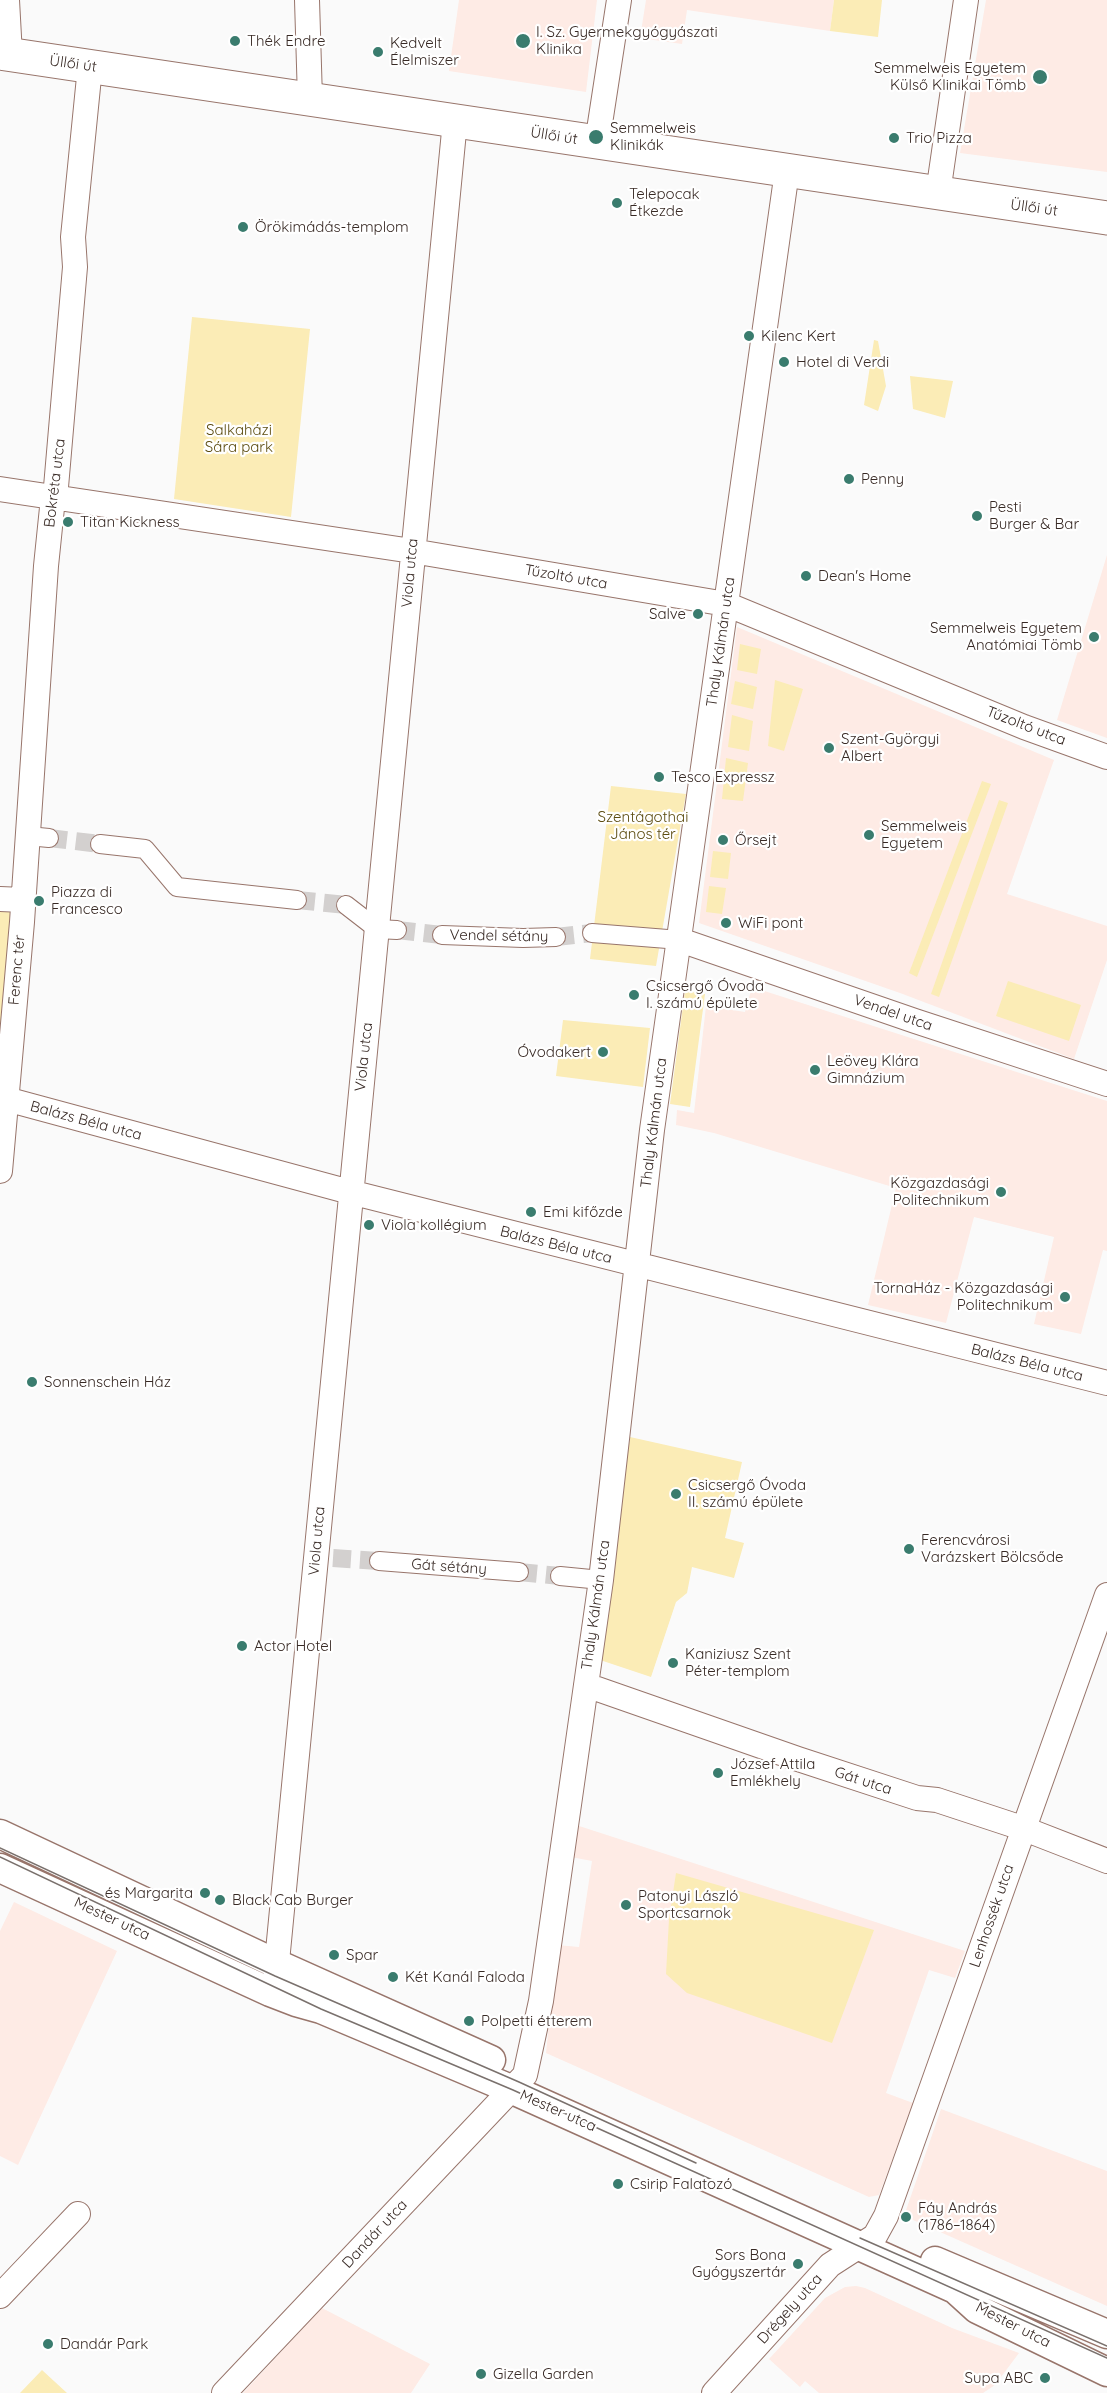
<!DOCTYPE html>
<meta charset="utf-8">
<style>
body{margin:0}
canvas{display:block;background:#fafafa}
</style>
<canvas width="1107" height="2393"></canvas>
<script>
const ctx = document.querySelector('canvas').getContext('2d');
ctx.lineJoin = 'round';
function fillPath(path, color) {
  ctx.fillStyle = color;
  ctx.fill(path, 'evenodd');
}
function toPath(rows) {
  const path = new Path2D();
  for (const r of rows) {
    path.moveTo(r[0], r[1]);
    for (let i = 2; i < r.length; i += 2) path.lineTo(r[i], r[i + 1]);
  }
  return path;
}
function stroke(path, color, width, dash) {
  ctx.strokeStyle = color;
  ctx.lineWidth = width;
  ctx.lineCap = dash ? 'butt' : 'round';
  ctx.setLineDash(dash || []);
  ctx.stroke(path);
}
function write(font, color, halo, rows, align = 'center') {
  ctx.font = font + ' Quicksand,sans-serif';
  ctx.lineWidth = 4.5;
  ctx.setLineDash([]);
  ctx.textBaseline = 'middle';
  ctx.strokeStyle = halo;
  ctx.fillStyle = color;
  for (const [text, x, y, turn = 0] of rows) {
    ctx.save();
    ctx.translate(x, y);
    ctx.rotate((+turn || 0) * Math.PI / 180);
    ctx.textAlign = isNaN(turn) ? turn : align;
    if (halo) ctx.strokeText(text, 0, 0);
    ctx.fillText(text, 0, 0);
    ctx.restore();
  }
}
fillPath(toPath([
 [459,0,597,0,586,92,449,71],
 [646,0,834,0,830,31,687,10,682,44,640,38],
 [986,0,1107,0,1107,172,960,153],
 [1107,555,1107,738,1057,720],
 [737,627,1054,760,1007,894,1107,926,1107,960,1074,1059,900,993,699,923],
 [752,987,1107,1101,1107,1251,1103,1250,1081,1334,1034,1324,1054,1237,974,1217,946,1323,868,1305,896,1188,714,1133,676,1125,677,1110,694,1113,706,1006,745,1012],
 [576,1825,965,1951,955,1978,929,1970,886,2093,913,2103,879,2195,869,2197,546,2053,557,1945,579,1947,592,1861,571,1857],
 [14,1902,117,1951,18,2165,0,2156,0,1931],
 [941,2109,1107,2171,1107,2306,904,2216],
 [856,2286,865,2288,952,2328,1019,2353,995,2385,983,2393,819,2393,805,2381,800,2387,769,2359,825,2298,845,2287],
 [322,2308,430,2364,411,2393,243,2393]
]), '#feebe5');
fillPath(toPath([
 [834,0,882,0,878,37,830,31],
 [192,317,310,329,291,517,174,499],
 [874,340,878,341,886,386,878,411,864,405],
 [910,376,953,381,945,418,913,409],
 [740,644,761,649,757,674,737,670],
 [775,680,803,689,784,751,768,746],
 [735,681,757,687,753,709,731,704],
 [732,715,753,721,749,751,728,747],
 [726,758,748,763,743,801,722,799],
 [982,781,991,784,917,977,909,973],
 [611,786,686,794,656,966,590,959],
 [999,800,1008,803,939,997,931,994],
 [713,851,731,853,728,879,710,877],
 [709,886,726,888,722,914,706,912],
 [0,899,23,900,0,1171],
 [1008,981,1081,1005,1069,1041,996,1016],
 [685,991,705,994,690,1107,670,1104],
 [563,1020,650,1028,643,1087,556,1076],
 [630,1437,742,1462,725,1538,744,1543,734,1578,692,1567,687,1593,676,1602,651,1677,600,1660],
 [676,1873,874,1930,832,2043,687,1993,666,1974,669,1919],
 [42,2370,67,2393,20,2393]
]), '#fbecb6');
stroke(toPath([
 [49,838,100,844],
 [297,900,346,905],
 [397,930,442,935],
 [556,937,592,933],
 [333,1558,379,1561],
 [519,1572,560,1576]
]), '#d3d0cf', 18, [18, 9]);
const pedestrian = toPath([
 [28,836,49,838],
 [100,844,145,849,177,887,297,900],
 [346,905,377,929,397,930],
 [592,933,680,940],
 [442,935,523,938,556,937],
 [379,1561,519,1572],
 [560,1576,601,1580]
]);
const minor = toPath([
 [7,0,10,55],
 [307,0,310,99],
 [597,143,619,0],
 [938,193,966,0],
 [0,489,412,551,726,604,1024,727,1107,757],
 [0,899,23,900],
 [680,940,915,1021,1107,1084],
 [6,1099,350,1192,1107,1383],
 [0,1171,22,922,46,566,53,498,56,487,75,267,73,237,90,67],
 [586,1685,798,1759,917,1798,937,1800,1022,1828,1107,1861],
 [275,1982,455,121],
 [0,2296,78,2214],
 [224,2393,525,2075,541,2001,601,1580,652,1130,787,171],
 [714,2393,830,2265,875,2236,886,2216,1107,1595]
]);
const tertiary = toPath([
 [0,1834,277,1964,491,2060],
 [0,1868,270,1992,296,2002,321,2009,513,2090,955,2289,977,2309,1107,2372],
 [935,2261,1107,2334]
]);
const secondary = toPath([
 [0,53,1107,218]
]);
stroke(pedestrian, '#98756b', 20);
stroke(minor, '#98756b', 26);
stroke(tertiary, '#98756b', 31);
stroke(secondary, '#98756b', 35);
stroke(pedestrian, '#fff', 18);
stroke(minor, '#fff', 24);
stroke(tertiary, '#fff', 28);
stroke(secondary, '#fff', 33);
stroke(toPath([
 [0,1848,275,1976,519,2082,696,2163],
 [0,1857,321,2009,513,2090,1107,2358],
 [860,2238,1107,2346]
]), '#7a716d', 1.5);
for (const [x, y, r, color] of [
 [235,41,6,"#3a7c6e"],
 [523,41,8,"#3a7c6e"],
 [378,52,6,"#3a7c6e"],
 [1040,77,8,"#3a7c6e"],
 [596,137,8,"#3a7c6e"],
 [894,138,6,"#3a7c6e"],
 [617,203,6,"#3a7c6e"],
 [243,227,6,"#3a7c6e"],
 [749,336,6,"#3a7c6e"],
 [784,362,6,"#3a7c6e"],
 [849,479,6,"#3a7c6e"],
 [977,516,6,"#3a7c6e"],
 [68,522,6,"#3a7c6e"],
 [806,576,6,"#3a7c6e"],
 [698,614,6,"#3a7c6e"],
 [1094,637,6,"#3a7c6e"],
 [829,748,6,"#3a7c6e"],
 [659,777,6,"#3a7c6e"],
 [869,835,6,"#3a7c6e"],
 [723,840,6,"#3a7c6e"],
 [39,901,6,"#3a7c6e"],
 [726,923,6,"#3a7c6e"],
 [634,995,6,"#3a7c6e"],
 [603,1052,6,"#3a7c6e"],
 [815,1070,6,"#3a7c6e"],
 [1001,1192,6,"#3a7c6e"],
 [531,1212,6,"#3a7c6e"],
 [369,1225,6,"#3a7c6e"],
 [1065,1297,6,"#3a7c6e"],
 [32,1382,6,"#3a7c6e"],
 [676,1494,6,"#3a7c6e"],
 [909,1549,6,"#3a7c6e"],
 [242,1646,6,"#3a7c6e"],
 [673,1663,6,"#3a7c6e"],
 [718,1773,6,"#3a7c6e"],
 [205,1893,6,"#3a7c6e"],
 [220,1900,6,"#3a7c6e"],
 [626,1905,6,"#3a7c6e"],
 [334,1955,6,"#3a7c6e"],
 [393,1977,6,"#3a7c6e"],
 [469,2021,6,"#3a7c6e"],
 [618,2184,6,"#3a7c6e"],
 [906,2217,6,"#3a7c6e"],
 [798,2264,6,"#3a7c6e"],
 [48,2344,6,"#3a7c6e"],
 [481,2374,6,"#3a7c6e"],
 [1045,2378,6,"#3a7c6e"]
]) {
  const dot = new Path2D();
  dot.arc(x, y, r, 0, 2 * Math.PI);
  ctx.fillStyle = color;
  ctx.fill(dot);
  stroke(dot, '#fff', 2);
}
write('15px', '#382a25', '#fff', [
 ["I. Sz. Gyermekgyógyászati",536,32],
 ["Klinika",536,49],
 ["Thék Endre",247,41],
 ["Kedvelt",390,43],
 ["Élelmiszer",390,60],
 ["Semmelweis Egyetem",1026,68,"right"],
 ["Külső Klinikai Tömb",1026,85,"right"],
 ["Semmelweis",610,128],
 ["Klinikák",610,145],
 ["Trio Pizza",906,138],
 ["Telepocak",629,194],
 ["Étkezde",629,211],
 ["Örökimádás-templom",255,227],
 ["Kilenc Kert",761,336],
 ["Hotel di Verdi",796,362],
 ["Penny",861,479],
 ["Pesti",989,507],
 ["Burger & Bar",989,524],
 ["Titan Kickness",80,522],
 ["Dean's Home",818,576],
 ["Salve",686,614,"right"],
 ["Semmelweis Egyetem",1082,628,"right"],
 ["Anatómiai Tömb",1082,645,"right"],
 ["Szent-Györgyi",841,739],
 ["Albert",841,756],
 ["Tesco Expressz",671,777],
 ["Semmelweis",881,826],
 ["Egyetem",881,843],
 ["Őrsejt",735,840],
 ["Piazza di",51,892],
 ["Francesco",51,909],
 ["WiFi pont",738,923],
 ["Csicsergő Óvoda",646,986],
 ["I. számú épülete",646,1003],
 ["Óvodakert",591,1052,"right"],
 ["Leövey Klára",827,1061],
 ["Gimnázium",827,1078],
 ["Közgazdasági",989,1183,"right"],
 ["Politechnikum",989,1200,"right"],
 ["Emi kifőzde",543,1212],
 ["Viola kollégium",381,1225],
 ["TornaHáz - Közgazdasági",1053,1288,"right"],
 ["Politechnikum",1053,1305,"right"],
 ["Sonnenschein Ház",44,1382],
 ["Csicsergő Óvoda",688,1485],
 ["II. számú épülete",688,1502],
 ["Ferencvárosi",921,1540],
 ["Varázskert Bölcsőde",921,1557],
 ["Actor Hotel",254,1646],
 ["Kaniziusz Szent",685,1654],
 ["Péter-templom",685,1671],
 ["József Attila",730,1764],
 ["Emlékhely",730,1781],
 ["és Margarita",193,1893,"right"],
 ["Patonyi László",638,1896],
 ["Sportcsarnok",638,1913],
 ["Black Cab Burger",232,1900],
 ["Spar",346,1955],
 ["Két Kanál Faloda",405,1977],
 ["Polpetti étterem",481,2021],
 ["Csirip Falatozó",630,2184],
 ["Fáy András",918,2208],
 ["(1786–1864)",918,2225],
 ["Sors Bona",786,2255,"right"],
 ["Gyógyszertár",786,2272,"right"],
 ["Dandár Park",60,2344],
 ["Gizella Garden",493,2374],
 ["Supa ABC",1033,2378,"right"]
], 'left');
write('15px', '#382a25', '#fff', [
 ["Üllői út",73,64,8],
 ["Üllői út",554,136,9],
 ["Üllői út",1034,208,8],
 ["Bokréta utca",55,483,-83],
 ["Viola utca",410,573,-85],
 ["Tűzoltó utca",566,577,10],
 ["Thaly Kálmán utca",721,642,-82],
 ["Tűzoltó utca",1026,726,21],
 ["Vendel sétány",499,936,1],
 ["Ferenc tér",17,970,-85],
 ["Vendel utca",893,1013,19],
 ["Viola utca",364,1057,-84],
 ["Balázs Béla utca",86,1121,15],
 ["Thaly Kálmán utca",654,1123,-83],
 ["Balázs Béla utca",556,1245,14],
 ["Balázs Béla utca",1027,1363,14],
 ["Viola utca",317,1541,-85],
 ["Gát sétány",449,1567,4],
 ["Thaly Kálmán utca",596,1605,-82],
 ["Gát utca",863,1781,18],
 ["Lenhossék utca",992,1916,-71],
 ["Mester utca",112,1919,25],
 ["Mester utca",558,2111,24],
 ["Dandár utca",375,2234,-47],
 ["Drégely utca",790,2309,-48],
 ["Mester utca",1013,2325,27]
]);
write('15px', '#5c4c10', '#fff', [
 ["Salkaházi",239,430],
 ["Sára park",239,447],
 ["Szentágothai",643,817],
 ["János tér",643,834]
]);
</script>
